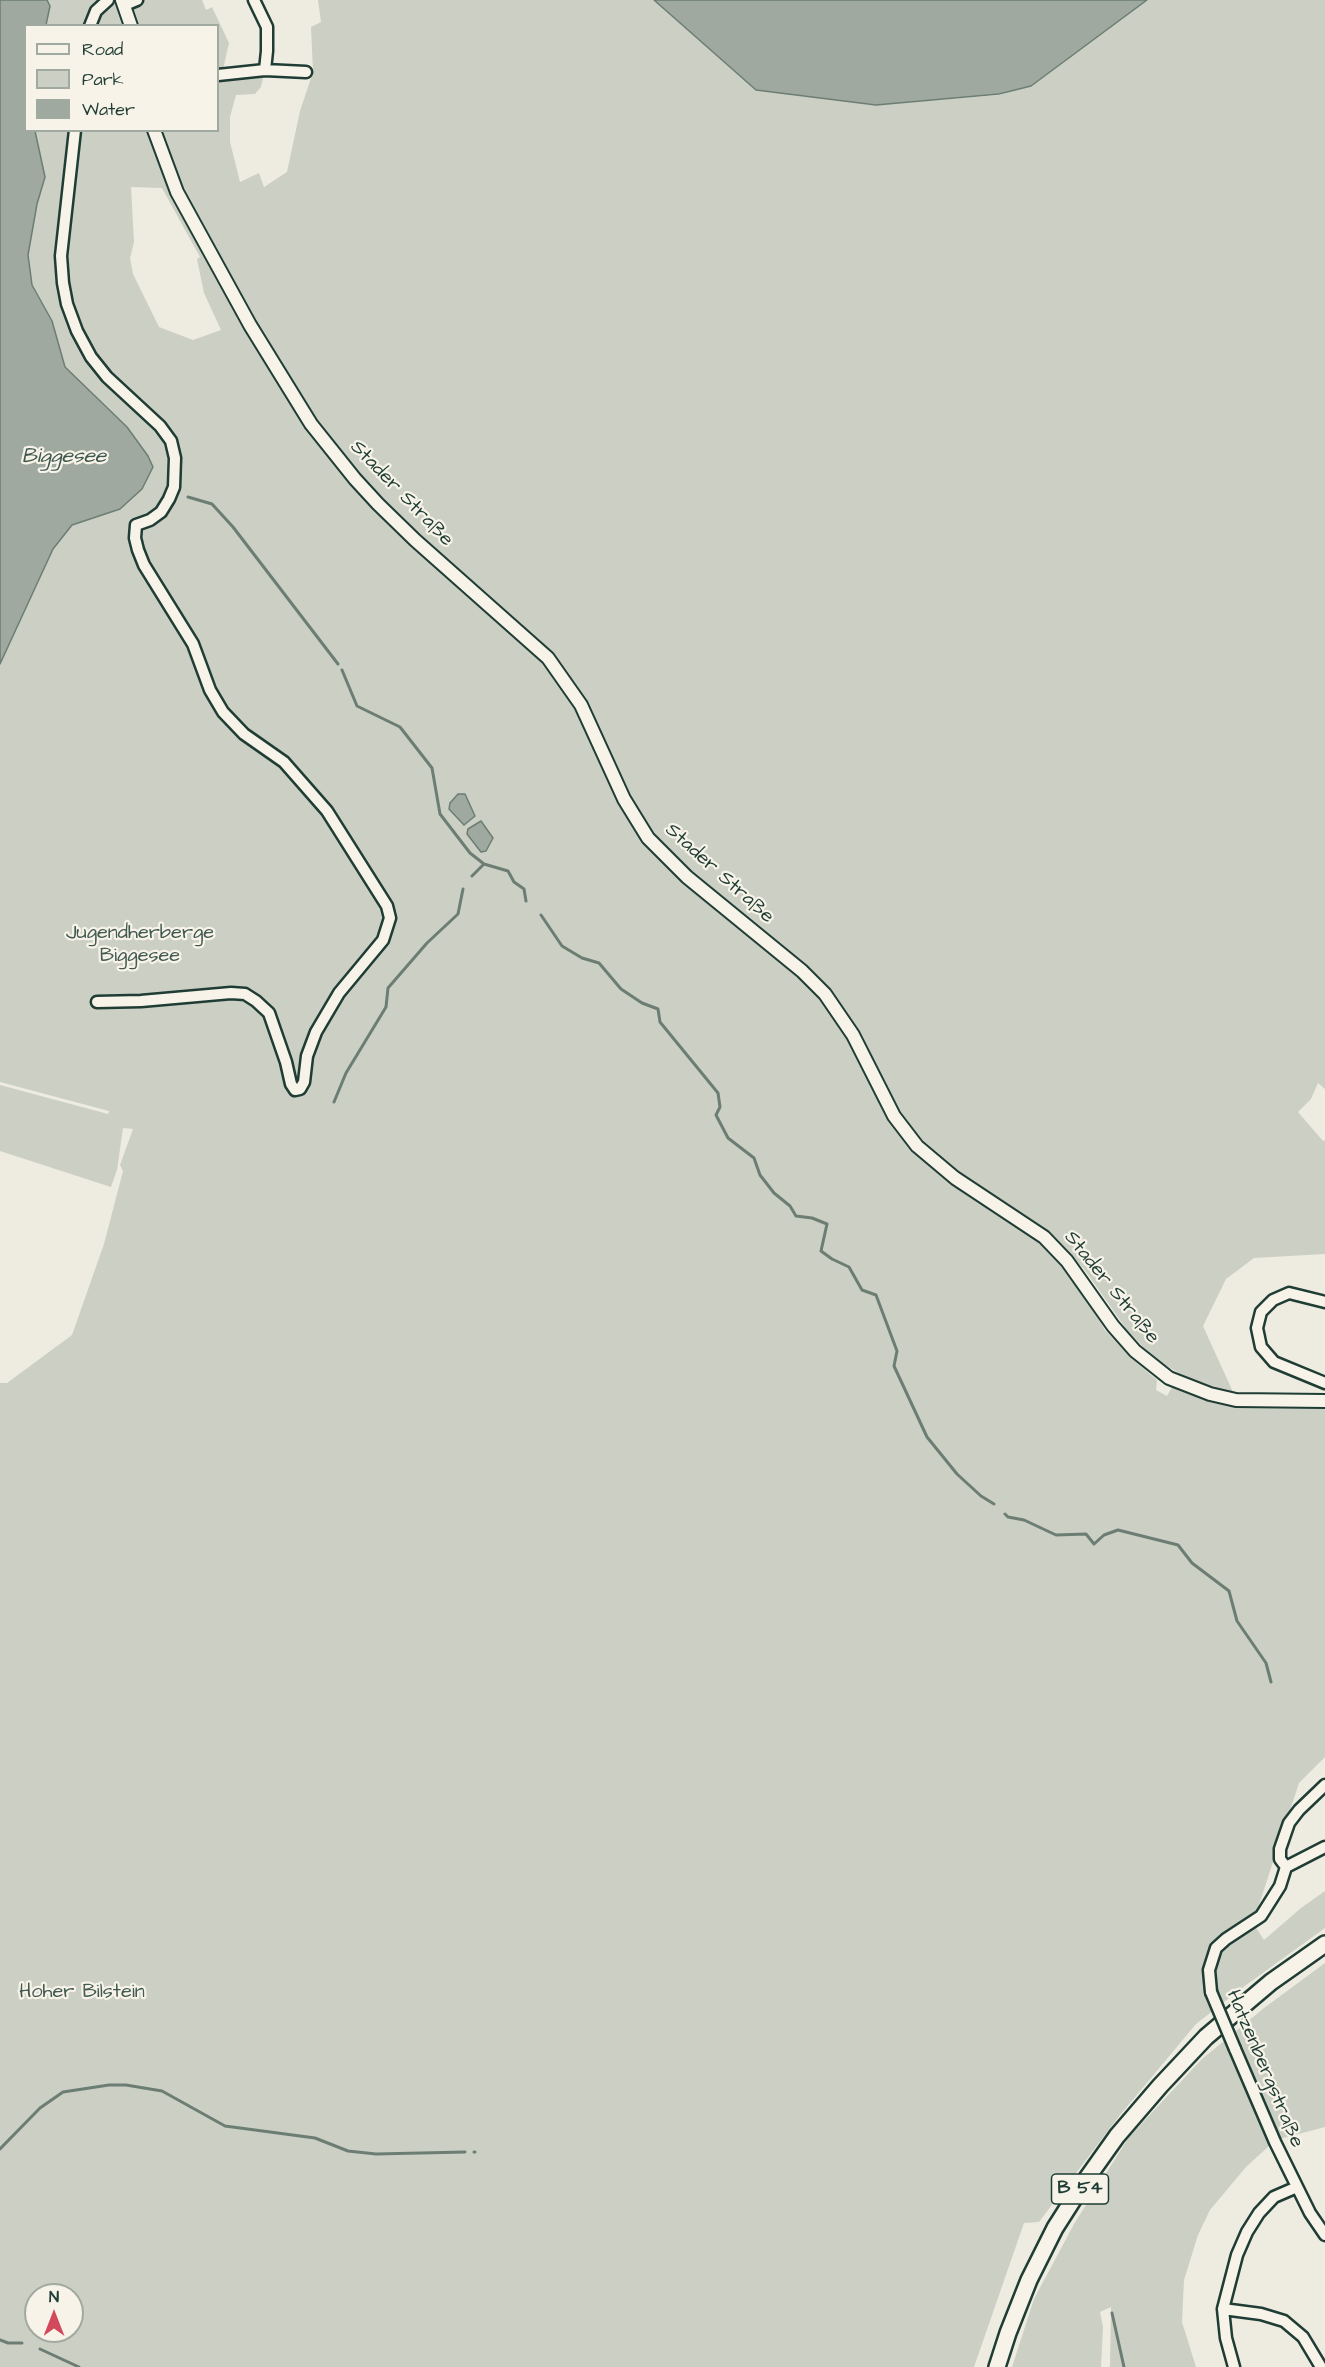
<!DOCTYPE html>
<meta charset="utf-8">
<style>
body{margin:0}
#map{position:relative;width:1325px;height:2367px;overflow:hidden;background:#eeece1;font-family:"Architects Daughter",sans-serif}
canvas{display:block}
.legend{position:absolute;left:24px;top:24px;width:195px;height:108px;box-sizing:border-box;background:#f7f3e8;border:2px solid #a1aaa0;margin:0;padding:8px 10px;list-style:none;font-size:18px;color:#1f3d34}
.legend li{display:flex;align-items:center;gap:12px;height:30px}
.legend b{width:30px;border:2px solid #a1aaa0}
.north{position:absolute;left:24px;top:2283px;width:60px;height:60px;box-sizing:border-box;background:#f7f3e8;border:2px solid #a1aaa0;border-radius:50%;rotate:0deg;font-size:16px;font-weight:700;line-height:24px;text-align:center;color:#1f3d34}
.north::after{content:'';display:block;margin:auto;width:21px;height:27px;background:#d1495b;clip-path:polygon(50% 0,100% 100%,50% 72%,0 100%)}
</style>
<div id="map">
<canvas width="1325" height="2367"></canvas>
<ul class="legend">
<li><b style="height:8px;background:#f7f3e8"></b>Road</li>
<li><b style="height:16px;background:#cccfc4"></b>Park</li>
<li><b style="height:16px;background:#9fa99f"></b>Water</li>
</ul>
<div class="north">N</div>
</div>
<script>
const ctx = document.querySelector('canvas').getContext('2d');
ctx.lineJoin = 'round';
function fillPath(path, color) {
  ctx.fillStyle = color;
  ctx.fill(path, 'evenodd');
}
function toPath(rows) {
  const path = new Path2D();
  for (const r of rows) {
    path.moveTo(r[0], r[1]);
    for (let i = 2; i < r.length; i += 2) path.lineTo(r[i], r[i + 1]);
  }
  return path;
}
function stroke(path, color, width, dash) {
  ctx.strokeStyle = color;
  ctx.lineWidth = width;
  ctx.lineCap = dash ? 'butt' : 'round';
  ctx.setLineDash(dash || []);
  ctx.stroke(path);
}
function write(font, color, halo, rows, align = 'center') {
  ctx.font = font + ' "Architects Daughter",sans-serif';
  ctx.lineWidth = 4.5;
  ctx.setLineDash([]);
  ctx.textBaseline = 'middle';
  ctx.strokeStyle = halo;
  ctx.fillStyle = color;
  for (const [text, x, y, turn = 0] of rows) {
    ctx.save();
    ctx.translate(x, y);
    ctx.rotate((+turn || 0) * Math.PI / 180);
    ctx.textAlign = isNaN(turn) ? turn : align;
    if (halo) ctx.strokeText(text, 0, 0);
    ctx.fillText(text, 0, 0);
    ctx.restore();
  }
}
fillPath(toPath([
 [47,0,202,0,206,10,212,7,229,43,222,74,265,70,261,87,255,94,236,95,230,117,230,142,240,182,259,173,264,187,287,172,300,111,313,72,311,27,321,22,318,0,654,0,756,90,876,105,999,95,1031,86,1147,0,1325,0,1325,1089,1318,1083,1311,1099,1298,1112,1323,1141,1325,1140,1325,1254,1254,1258,1226,1279,1203,1326,1233,1392,1209,1387,1184,1376,1155,1359,1127,1330,1084,1269,1048,1233,1039,1243,1055,1256,1075,1281,1105,1330,1131,1358,1157,1380,1156,1390,1167,1396,1172,1387,1199,1398,1236,1407,1325,1406,1325,1757,1299,1783,1253,1923,1264,1940,1301,1908,1325,1891,1325,1928,1242,1988,1196,2024,1120,2115,1039,2222,1024,2223,974,2367,0,2367,0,1383,7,1383,72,1335,104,1244,123,1171,120,1165,133,1129,123,1128,117,1170,111,1187,0,1151,0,1085,108,1114,109,1111,0,1082,0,664,53,549,72,525,120,509,153,467,148,456,127,427,65,367,52,321,32,285,28,255,37,204,45,177,35,131,218,130,218,26,46,25,50,6],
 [131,187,162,188,200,257,197,259,204,293,221,330,193,340,159,327,133,274,130,258,134,242],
 [36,2295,72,2295,72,2331,36,2331],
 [1325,1963,1325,2127,1283,2138,1269,2146,1246,2167,1210,2210,1198,2235,1184,2280,1182,2322,1196,2367,1110,2367,1111,2307,1100,2312,1103,2327,1101,2367,1012,2367,1034,2299,1074,2224,1129,2137,1202,2059,1264,2008]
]), '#cccfc4');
const water = toPath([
 [0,0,47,0,50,6,46,25,26,26,26,130,35,131,45,177,37,204,28,255,32,285,52,321,65,367,127,427,148,456,153,467,142,489,120,509,72,525,53,549,0,664,0,0],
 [654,0,1147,0,1031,86,999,94,876,105,756,90,654,0],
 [458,794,465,794,475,816,464,825,449,809,450,803,458,794],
 [481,821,493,838,486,851,481,852,467,834,468,829,481,821]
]);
fillPath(water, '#9fa99f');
stroke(water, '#6c7e74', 1.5);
stroke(toPath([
 [188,497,212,504,233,527,338,664],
 [342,670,357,706,400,727,432,768,440,814,470,853,484,864,508,871,514,882,524,889,526,901],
 [472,876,484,864],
 [541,915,562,946,582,958,599,963,621,989,642,1003,658,1009,660,1022,718,1093,720,1107,716,1115,728,1138,754,1158,760,1175,774,1193,790,1206,796,1216,812,1218,827,1224,821,1251,832,1259,849,1267,862,1290,876,1295,897,1351,894,1366,927,1437,957,1474,981,1496,994,1504],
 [334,1102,346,1073,386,1007,388,988,427,943,458,914,463,889],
 [1005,1514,1008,1517,1024,1520,1056,1535,1086,1534,1094,1544,1104,1535,1118,1530,1178,1545,1192,1563,1229,1591,1237,1621,1266,1663,1271,1682],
 [0,2149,40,2108,63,2092,109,2085,126,2085,162,2091,225,2126,315,2138,348,2151,376,2154,465,2152],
 [474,2152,475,2152],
 [1112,2313,1124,2367],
 [0,2340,8,2343,22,2343],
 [40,2349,79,2367]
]), '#6c7e74', 3);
const minor = toPath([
 [254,0,267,27,267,51,265,70],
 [125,5,137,0],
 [90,26,96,11,108,0],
 [218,75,265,70,306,72],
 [75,130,61,256,63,283,67,304,77,331,91,357,107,377,160,426,171,441,175,458,174,487,169,499,161,512,150,520,136,525,135,538,138,550,144,565,193,644,210,690,223,712,244,734,284,762,327,811,387,906,390,918,383,940,339,993,316,1032,307,1056,304,1082,300,1089,295,1090,291,1084,286,1062,269,1013,256,1001,245,994,231,993,141,1001,97,1002],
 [1325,1302,1289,1293,1273,1300,1261,1312,1257,1328,1261,1347,1274,1362,1325,1383],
 [1286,1867,1280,1859,1280,1849,1289,1823,1299,1810,1325,1785],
 [1286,1867,1325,1847],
 [1211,1992,1209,1970,1216,1948,1226,1939,1261,1916,1280,1886,1286,1867],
 [1235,2049,1275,2142,1310,2213,1325,2235],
 [1223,2309,1261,2314,1284,2321,1303,2337,1321,2367],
 [1234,2367,1226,2338,1223,2309,1237,2255,1247,2232,1259,2213,1274,2197,1297,2187]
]);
const tertiary = toPath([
 [122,0,131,26],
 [154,130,177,192,250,325,311,424,355,479,378,504,415,540,548,658,581,705,624,799,648,838,687,877,802,971,825,994,853,1035,894,1116,917,1146,955,1178,1044,1237,1067,1261,1113,1326,1135,1351,1169,1378,1210,1394,1236,1400,1325,1401]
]);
const primary = toPath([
 [997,2367,1008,2333,1029,2280,1055,2228,1085,2181,1117,2136,1160,2086,1206,2037,1271,1982,1325,1944]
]);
stroke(minor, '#1f3d34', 15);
stroke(tertiary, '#1f3d34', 16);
stroke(primary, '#1f3d34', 20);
stroke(minor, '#f7f3e8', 10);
stroke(tertiary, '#f7f3e8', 12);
stroke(primary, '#f7f3e8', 15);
const minorBridge = toPath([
 [1211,1992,1235,2049]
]);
stroke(minorBridge, '#1f3d34', 15, []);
stroke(minorBridge, '#f7f3e8', 10);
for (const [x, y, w] of [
 [1080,2189,57]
]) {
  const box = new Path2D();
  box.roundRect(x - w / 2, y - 15, w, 30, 4.5);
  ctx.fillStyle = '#f7f3e8';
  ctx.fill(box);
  stroke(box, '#1f3d34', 1.5);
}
write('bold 18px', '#1f3d34', null, [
 ["B 54",1080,2189]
]);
write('20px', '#1f3d34', '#f7f3e8', [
 ["Stader Straße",401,494,46],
 ["Stader Straße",719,874,42],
 ["Stader Straße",1111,1288,51],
 ["Hatzenbergstraße",1264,2069,67]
]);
write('20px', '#425a51', '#f7f3e8', [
 ["Jugendherberge",140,934],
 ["Biggesee",140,957],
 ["Hoher Bilstein",82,1993]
]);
write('italic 21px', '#3f584f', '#f7f3e8', [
 ["Biggesee",64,458]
]);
</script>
